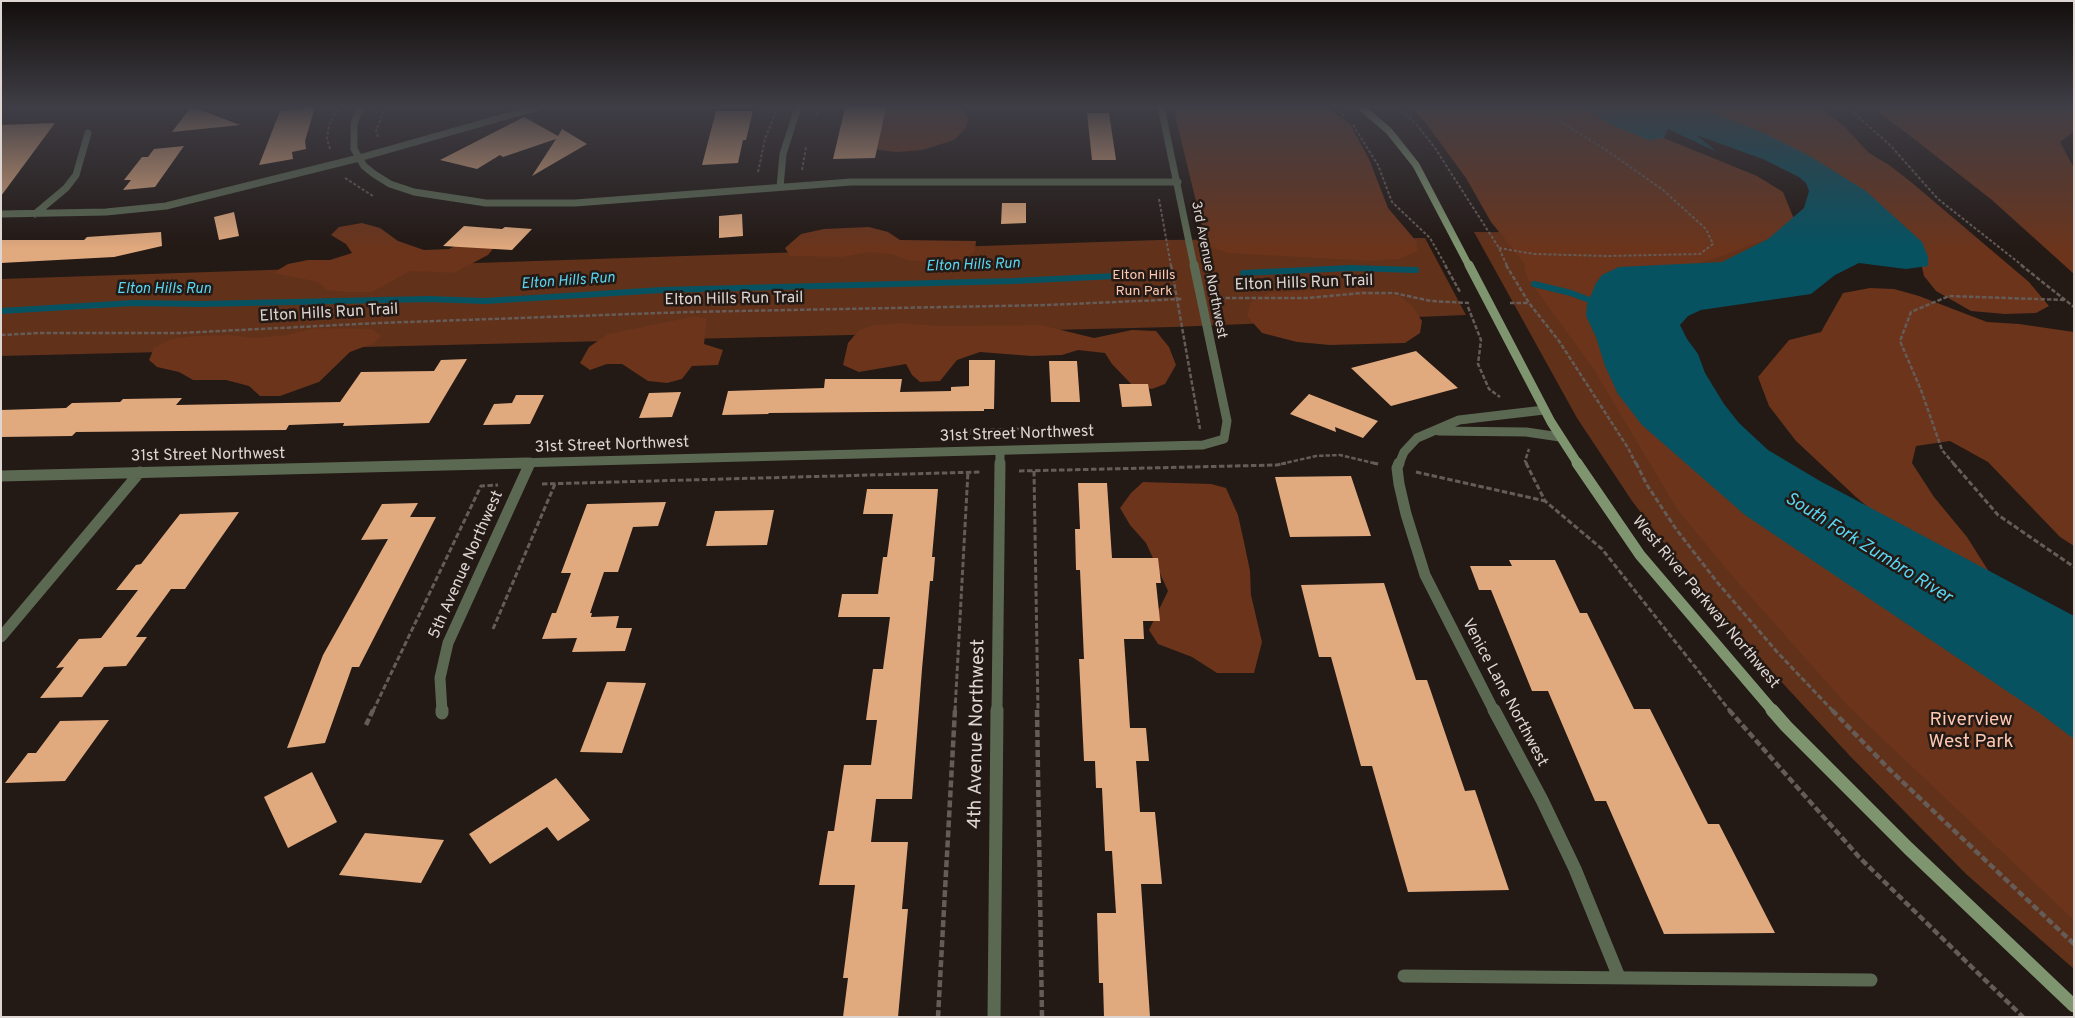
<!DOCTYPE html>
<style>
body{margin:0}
#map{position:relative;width:2075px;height:1018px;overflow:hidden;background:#231915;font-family:Overpass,sans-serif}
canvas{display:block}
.frame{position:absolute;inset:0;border:2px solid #ddd6d3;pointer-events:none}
</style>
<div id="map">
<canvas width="2075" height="1018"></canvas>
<div class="frame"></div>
</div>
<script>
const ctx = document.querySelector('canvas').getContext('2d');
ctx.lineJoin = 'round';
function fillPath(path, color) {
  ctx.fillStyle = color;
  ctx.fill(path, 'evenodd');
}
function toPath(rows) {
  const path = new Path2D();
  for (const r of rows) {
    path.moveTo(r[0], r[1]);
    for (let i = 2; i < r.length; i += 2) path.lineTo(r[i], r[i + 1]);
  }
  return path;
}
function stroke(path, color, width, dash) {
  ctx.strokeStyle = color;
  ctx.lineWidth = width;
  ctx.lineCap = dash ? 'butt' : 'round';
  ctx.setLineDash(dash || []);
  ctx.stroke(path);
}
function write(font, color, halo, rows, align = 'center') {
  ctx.font = font + ' Overpass,sans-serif';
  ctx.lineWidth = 5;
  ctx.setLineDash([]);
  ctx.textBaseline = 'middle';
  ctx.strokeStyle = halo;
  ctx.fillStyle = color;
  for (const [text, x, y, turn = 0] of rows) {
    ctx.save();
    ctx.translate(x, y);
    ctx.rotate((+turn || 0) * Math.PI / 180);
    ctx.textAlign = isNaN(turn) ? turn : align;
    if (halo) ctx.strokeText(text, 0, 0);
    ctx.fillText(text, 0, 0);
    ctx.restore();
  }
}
fillPath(toPath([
 [1474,232,1852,234,1677,293,1677,399,2074,679,2074,969,1966,874,1850,756,1714,609,1632,501,1577,418],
 [1425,238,1466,315,1173,327,1,356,1,279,1159,240]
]), '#62311a');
fillPath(toPath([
 [885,107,960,107,969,118,966,128,954,140,922,150,896,152,873,149,882,109],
 [1173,107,1327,107,1350,124,1369,159,1388,208,1417,242,1417,251,1399,259,1372,261,1228,253,1211,247,1203,230],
 [1411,107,1597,107,1646,135,1664,138,1757,176,1783,192,1796,224,1768,239,1725,255,1679,270,1619,321,2074,722,2074,920,1847,705,1729,572,1677,509,1593,368,1526,276,1524,263,1491,222,1466,178,1425,122],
 [1687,107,1821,107,1843,125,1869,153,1889,165,1911,182,2029,282,2049,306,2036,313,2005,314,1971,311,1936,291,1924,276,1920,259,1906,236],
 [1870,107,2074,107,2074,131,2060,142,2074,168,2074,274,1992,200,1900,128],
 [362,223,380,228,398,241,424,250,449,249,471,238,501,239,488,255,454,273,410,271,372,292,345,292,327,290,318,282,273,273,288,264,308,260,330,260,352,253,346,244,331,235,339,227],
 [869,227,888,232,900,240,976,241,975,251,964,259,942,263,907,260,892,254,869,252,842,257,790,256,785,248,801,234,824,229],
 [1870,288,1894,289,1919,296,1987,322,2019,324,2074,332,2074,546,2060,537,1988,462,1950,441,1916,446,1912,463,1934,497,1967,537,1991,575,1922,553,1856,497,1796,441,1769,406,1758,377,1789,340,1821,332,1843,293],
 [1313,290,1360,290,1400,296,1412,306,1422,321,1420,333,1405,343,1330,345,1297,342,1262,333,1247,316,1251,302,1269,293],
 [696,316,707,319,704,344,723,350,718,365,692,366,682,379,667,383,648,381,622,364,607,364,590,370,580,363,589,347,608,334],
 [902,323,939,326,1041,325,1094,338,1132,330,1156,331,1169,347,1176,365,1165,384,1152,389,1133,386,1112,364,1105,353,1078,350,1062,355,1031,356,980,352,957,360,940,381,920,382,912,375,906,364,859,372,843,365,848,343,859,330,875,325],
 [316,328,372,329,381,336,374,343,350,352,319,382,280,396,260,396,249,386,226,380,193,380,179,372,157,367,149,360,154,348,172,339,195,336,229,335,255,338,287,335],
 [1143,482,1211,484,1226,488,1238,515,1244,542,1250,571,1251,595,1262,642,1254,673,1217,673,1192,657,1158,644,1149,630,1168,591,1146,543,1130,525,1120,508,1131,493]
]), '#6b341b');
fillPath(toPath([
 [1582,107,1699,107,1762,132,1808,155,1866,191,1922,242,1928,257,1928,266,1906,269,1859,263,1835,275,1811,294,1701,310,1688,316,1680,325,1687,339,1698,354,1705,373,1724,404,1739,423,1768,450,1820,481,2074,616,2074,739,2041,714,1745,515,1642,425,1618,394,1605,366,1596,337,1586,316,1587,305,1596,283,1602,275,1619,267,1722,262,1768,239,1804,208,1809,191,1806,183,1799,177,1763,159,1696,135,1717,152,1668,129,1664,138,1649,140,1616,127]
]), '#065261');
stroke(toPath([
 [1243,273,1351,268,1416,270],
 [1534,284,1571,293,1597,303],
 [1,311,133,303,201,304,429,299,485,301,662,290,1013,281,1136,275]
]), '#065261', 6);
fillPath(toPath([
 [191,107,193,107,240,125,172,132],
 [315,107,305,141,306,149,292,152,293,159,259,165,280,111],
 [845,108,886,108,875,158,833,159],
 [716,111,753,111,746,140,743,140,738,163,702,165],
 [1087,113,1109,113,1116,160,1092,160],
 [524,117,558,136,562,129,587,144,532,176,556,139,503,157,500,155,477,169,440,160],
 [55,123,1,196,1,125],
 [184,146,155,187,123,190,131,180,124,180,142,157,148,157,154,149],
 [1002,203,1026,203,1026,223,1001,224],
 [234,212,239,236,219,240,214,217],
 [742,214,743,236,719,238,719,216],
 [464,226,502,229,505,227,532,229,512,250,443,246],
 [161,232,162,246,114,257,1,263,1,240,84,240,87,237],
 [1416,351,1458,388,1391,406,1351,368],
 [467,359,429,423,343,426,344,423,289,425,286,430,76,432,72,436,1,437,1,410,66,408,72,403,120,402,123,399,182,398,176,405,340,402,361,372,434,371,441,360],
 [969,360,995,360,994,409,984,409,984,411,769,413,768,414,722,415,728,391,824,388,825,379,902,379,900,392,951,391,951,387,969,386],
 [1049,361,1077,361,1080,402,1051,402],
 [1119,384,1148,384,1152,406,1122,407],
 [681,392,672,417,639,418,649,393],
 [1309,394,1378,421,1363,438,1335,427,1336,432,1290,414],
 [516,395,544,395,530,424,483,425,494,404,512,403],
 [1351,476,1371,536,1290,537,1275,477],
 [1078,483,1107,483,1112,558,1158,558,1161,583,1156,583,1160,621,1143,621,1144,639,1124,639,1130,728,1146,728,1149,761,1136,761,1140,812,1155,812,1162,884,1141,884,1150,1017,1104,1017,1103,983,1099,983,1097,913,1116,913,1112,851,1105,851,1102,788,1096,788,1095,761,1084,761,1079,659,1084,659,1080,570,1076,570,1075,529,1080,529],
 [867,489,938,489,932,557,935,557,933,581,930,581,922,669,912,799,876,799,871,842,908,842,902,909,908,909,898,1017,843,1017,848,978,843,978,855,885,819,885,828,831,834,831,844,765,871,765,877,720,866,720,873,669,883,669,890,617,838,617,842,594,878,594,883,557,887,557,893,514,863,514],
 [666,502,658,526,633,527,618,572,604,572,590,613,592,613,591,617,619,616,616,628,632,628,625,651,572,652,577,638,542,639,552,613,556,613,571,573,561,573,587,504],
 [418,503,410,517,436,517,359,667,352,667,325,743,287,748,323,655,388,539,361,540,382,504],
 [774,510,767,545,706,546,715,511],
 [239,512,185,589,171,589,136,637,147,637,126,666,104,667,82,697,40,698,64,667,56,668,79,639,101,638,138,590,116,590,136,565,141,564,180,514],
 [1509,560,1555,560,1580,613,1587,613,1634,709,1650,709,1708,824,1719,824,1775,933,1664,934,1606,801,1595,801,1548,691,1532,691,1491,590,1479,590,1470,566,1512,566],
 [1384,583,1416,680,1427,680,1465,791,1475,790,1509,890,1408,892,1372,766,1361,766,1331,657,1319,657,1301,585],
 [607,682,646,683,622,753,580,752],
 [109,720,65,781,5,783,28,753,36,753,60,721],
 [312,772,337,822,288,848,264,797],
 [556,778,590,820,558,841,547,827,490,864,469,834],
 [365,833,444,840,421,883,339,875]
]), '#e1a97e');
stroke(toPath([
 [1335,107,1345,117],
 [1398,107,1418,126,1435,148,1499,248,1507,266],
 [1847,107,1891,146,1938,199,2023,266],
 [816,115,818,107],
 [1353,125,1378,165,1392,202,1430,238,1446,266],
 [378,137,376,131,385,107],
 [330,149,327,139,329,125,339,107],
 [802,170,806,147],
 [758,172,765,139,777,109],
 [345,178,373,196],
 [1159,199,1171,266],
 [1499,248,1534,254,1607,256,1700,254,1713,244,1706,229,1663,190,1609,152,1554,117,1544,107]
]), '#655c58', 2, [3, 2]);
stroke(toPath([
 [1171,265,1200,429],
 [1445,265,1460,292],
 [1506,265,1529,303,1559,341,1628,448,1636,464],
 [2021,265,2074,307],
 [1219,298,1307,298,1362,293,1394,293,1431,301,1469,303],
 [1510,303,1529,303],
 [1468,307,1481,340,1478,364,1489,389,1500,397],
 [1,335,39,333,180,333,379,323,688,312,1048,305,1182,299],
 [969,435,969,430,1076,428],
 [1281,464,1316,456,1340,455,1378,464],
 [1527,464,1525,461,1529,449],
 [1954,464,1942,450,1921,390,1900,341,1911,312,1949,296,2065,300]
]), '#655c58', 2.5, [4.5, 2]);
stroke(toPath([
 [1373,463,1378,464],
 [1526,463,1545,501,1602,549,1730,711],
 [1636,463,1647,485,1676,529,1717,582,1778,653,1833,711],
 [1953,463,1998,515,2074,567],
 [1019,471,1277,465,1286,463],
 [1034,471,1038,711],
 [1416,472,1545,501],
 [542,484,980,472],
 [493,629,555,484],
 [373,711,481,486,498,485],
 [955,711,968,471]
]), '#655c58', 3, [5.5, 2.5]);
stroke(toPath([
 [1037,710,1042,1017],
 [1729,710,1859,857,2023,1017],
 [1832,710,1889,769,2074,944],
 [366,725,373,710],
 [938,1017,955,710]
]), '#655c58', 4.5, [7, 3]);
stroke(toPath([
 [361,107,354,123,354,149,364,166,374,174,390,184,414,192,486,203,575,203,851,182,1178,182],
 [1161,107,1194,266],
 [780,187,783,154,798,107],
 [1,214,106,212,166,206,359,158,539,107],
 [35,214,66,188,76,175,88,133]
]), '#5b6952', 7);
stroke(toPath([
 [1439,431,1526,432,1560,437],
 [477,464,1203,445,1224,439,1227,421,1194,265],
 [1000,464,1000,451],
 [1399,464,1404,452,1417,438,1459,420,1544,410]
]), '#5b6952', 9);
stroke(toPath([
 [1399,463,1397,468,1399,484,1406,514,1425,575,1494,711],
 [1,476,527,463],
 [1,637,140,472],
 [442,711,440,678,448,643,530,463],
 [997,711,1000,463]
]), '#5b6952', 11);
stroke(toPath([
 [442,710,442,713],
 [1494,710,1542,800,1575,869,1619,977],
 [1404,976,1871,980],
 [994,1017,997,710]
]), '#5b6952', 13);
stroke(toPath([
 [1361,107,1389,131,1416,165,1469,266]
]), '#7f9570', 7);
stroke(toPath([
 [1469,265,1551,422,1578,464]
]), '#7f9570', 9);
stroke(toPath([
 [1577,463,1640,555,1773,711]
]), '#7f9570', 11);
stroke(toPath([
 [1772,710,1786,726,1908,848,2074,1006]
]), '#7f9570', 13);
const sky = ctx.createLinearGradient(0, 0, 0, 249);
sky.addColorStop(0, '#130e0c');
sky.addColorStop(0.43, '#3f3e46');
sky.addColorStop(1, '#3f3e4600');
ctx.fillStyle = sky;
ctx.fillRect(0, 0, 2075, 249);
write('14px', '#ddd6d3', '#231915', [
 ["3rd Avenue Northwest",1208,270,79]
]);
write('14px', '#fec7b0', '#231915', [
 ["Elton Hills",1144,276],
 ["Run Park",1144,292]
]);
write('italic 15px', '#58d6f3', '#231915', [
 ["Elton Hills Run",973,266,-2],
 ["Elton Hills Run",568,282,-4],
 ["Elton Hills Run",164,290]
]);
write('16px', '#ddd6d3', '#231915', [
 ["Elton Hills Run Trail",1304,284,-2],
 ["Elton Hills Run Trail",734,300,-1],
 ["Elton Hills Run Trail",329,314,-3],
 ["31st Street Northwest",1017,435,-2],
 ["31st Street Northwest",612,446,-2],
 ["31st Street Northwest",208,456,-1],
 ["5th Avenue Northwest",467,565,-66],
 ["West River Parkway Northwest",1705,603,50],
 ["Venice Lane Northwest",1504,693,62]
]);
write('italic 18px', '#58d6f3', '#231915', [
 ["South Fork Zumbro River",1868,549,32]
]);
write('19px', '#fec7b0', '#231915', [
 ["Riverview",1971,721],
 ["West Park",1971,743]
]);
write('19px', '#ddd6d3', '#231915', [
 ["4th Avenue Northwest",978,734,-89]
]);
</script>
